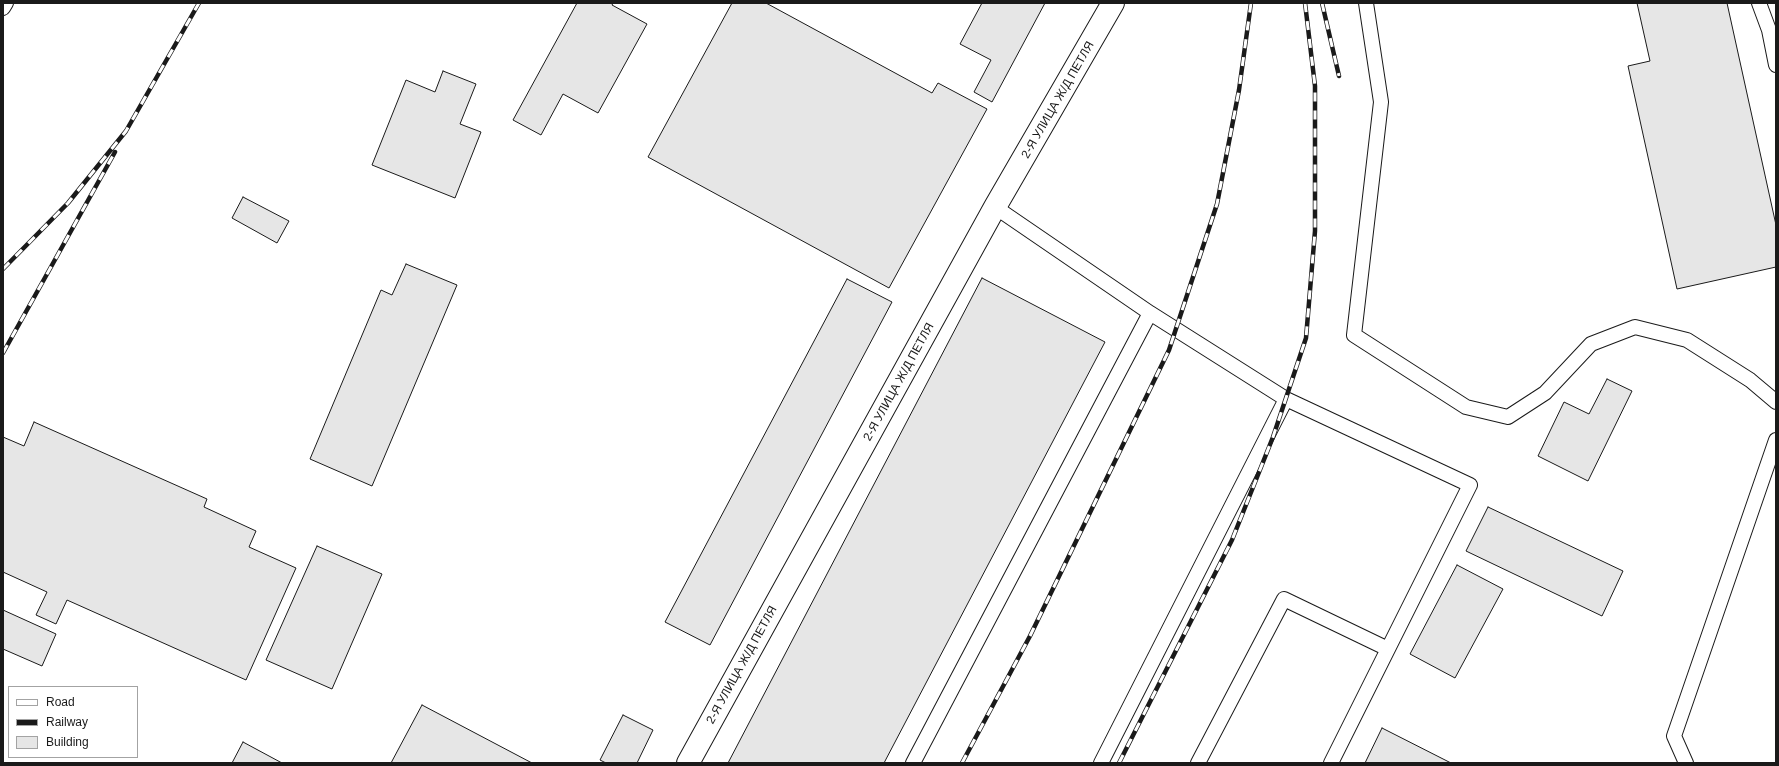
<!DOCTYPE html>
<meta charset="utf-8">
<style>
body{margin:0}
#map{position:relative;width:1779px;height:766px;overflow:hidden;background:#fff;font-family:Arial,sans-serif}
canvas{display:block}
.frame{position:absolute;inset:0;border:4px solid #1a1a1a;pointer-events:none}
.legend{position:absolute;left:8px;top:686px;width:130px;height:72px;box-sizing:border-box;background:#fff;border:1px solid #a3a3a3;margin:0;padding:5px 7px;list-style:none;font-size:12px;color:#1a1a1a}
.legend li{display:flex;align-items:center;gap:8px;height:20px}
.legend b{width:20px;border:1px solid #a3a3a3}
</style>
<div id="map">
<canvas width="1779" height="766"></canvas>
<div class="frame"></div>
<ul class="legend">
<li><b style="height:5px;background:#fff"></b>Road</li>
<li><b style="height:5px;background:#1a1a1a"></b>Railway</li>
<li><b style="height:11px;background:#e6e6e6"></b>Building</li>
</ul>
</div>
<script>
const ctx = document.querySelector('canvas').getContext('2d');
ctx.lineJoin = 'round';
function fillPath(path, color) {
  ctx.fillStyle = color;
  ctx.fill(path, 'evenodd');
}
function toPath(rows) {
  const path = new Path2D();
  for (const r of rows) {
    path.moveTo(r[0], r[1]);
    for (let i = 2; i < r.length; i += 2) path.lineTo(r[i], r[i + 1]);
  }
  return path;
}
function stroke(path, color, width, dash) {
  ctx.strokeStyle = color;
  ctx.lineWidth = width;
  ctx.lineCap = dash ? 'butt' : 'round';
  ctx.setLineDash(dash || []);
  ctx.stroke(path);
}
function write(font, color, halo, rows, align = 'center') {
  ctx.font = font + ' Arial,sans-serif';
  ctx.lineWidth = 3;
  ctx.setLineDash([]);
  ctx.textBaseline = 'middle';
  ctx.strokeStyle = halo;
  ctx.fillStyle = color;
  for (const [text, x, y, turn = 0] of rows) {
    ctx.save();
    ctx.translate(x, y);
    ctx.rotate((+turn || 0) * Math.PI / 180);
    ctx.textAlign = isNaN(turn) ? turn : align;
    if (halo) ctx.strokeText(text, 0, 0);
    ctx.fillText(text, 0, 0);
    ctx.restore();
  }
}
const building = toPath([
 [577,3,613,3,612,5,647,24,598,113,563,94,541,135,513,120,577,3],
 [732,3,766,3,932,93,938,83,987,109,889,288,648,157,732,3],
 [982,3,1045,3,992,102,974,92,991,60,960,44,982,3],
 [1637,3,1727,3,1776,225,1776,267,1677,289,1628,66,1650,61,1637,3],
 [443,71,476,84,460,124,481,132,455,198,372,165,406,80,435,92,443,71],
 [243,197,289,221,277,243,232,218,243,197],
 [406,264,457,285,372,486,310,459,381,290,392,295,406,264],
 [982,278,1105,342,884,763,728,763,982,278],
 [847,279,892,302,710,645,665,622,847,279],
 [1607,379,1632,391,1588,481,1538,456,1564,402,1589,414,1607,379],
 [34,422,207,499,204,507,256,531,249,547,296,568,246,680,67,600,56,624,36,615,47,592,3,572,3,437,24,446,34,422],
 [1488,507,1623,571,1602,616,1466,551,1488,507],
 [317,546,382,574,332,689,266,660,317,546],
 [1457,565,1503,589,1455,678,1410,654,1457,565],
 [3,610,56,634,42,666,3,649,3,610],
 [422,705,532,763,391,763,422,705],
 [623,715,653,730,637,763,606,763,600,760,623,715],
 [1382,728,1451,763,1365,763,1382,728],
 [243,742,282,763,232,763,243,742]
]);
fillPath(building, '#e6e6e6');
stroke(building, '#1a1a1a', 1);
const lane = toPath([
 [1366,3,1381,102,1354,335,1466,407,1508,417,1545,393,1591,344,1635,327,1687,340,1750,380,1776,402],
 [1759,3,1769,30,1776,65],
 [3,8,6,3],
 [995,207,1150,313,1286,399,1470,485,1331,763],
 [913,763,1150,313],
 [1101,763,1286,399],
 [1198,763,1284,599,1388,649],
 [1686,763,1674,736,1776,440]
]);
const street = toPath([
 [688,763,995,207,1113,3]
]);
stroke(lane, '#1a1a1a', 16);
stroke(street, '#1a1a1a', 24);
stroke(lane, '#fff', 14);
stroke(street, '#fff', 22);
const rail = toPath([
 [1322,3,1339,76],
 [3,269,68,203,126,131,199,3],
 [3,353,115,152],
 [962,763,1030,636,1169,350,1217,204,1239,90,1251,3],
 [1119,763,1232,540,1273,437,1306,338,1315,231,1315,86,1305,3]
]);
stroke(rail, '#1a1a1a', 4.5);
stroke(rail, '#fff', 3, [9]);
write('12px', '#1a1a1a', '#fff', [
 ["2-Я УЛИЦА Ж/Д ПЕТЛЯ",1058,100,-60],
 ["2-Я УЛИЦА Ж/Д ПЕТЛЯ",899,382,-61],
 ["2-Я УЛИЦА Ж/Д ПЕТЛЯ",742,665,-61]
]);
</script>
